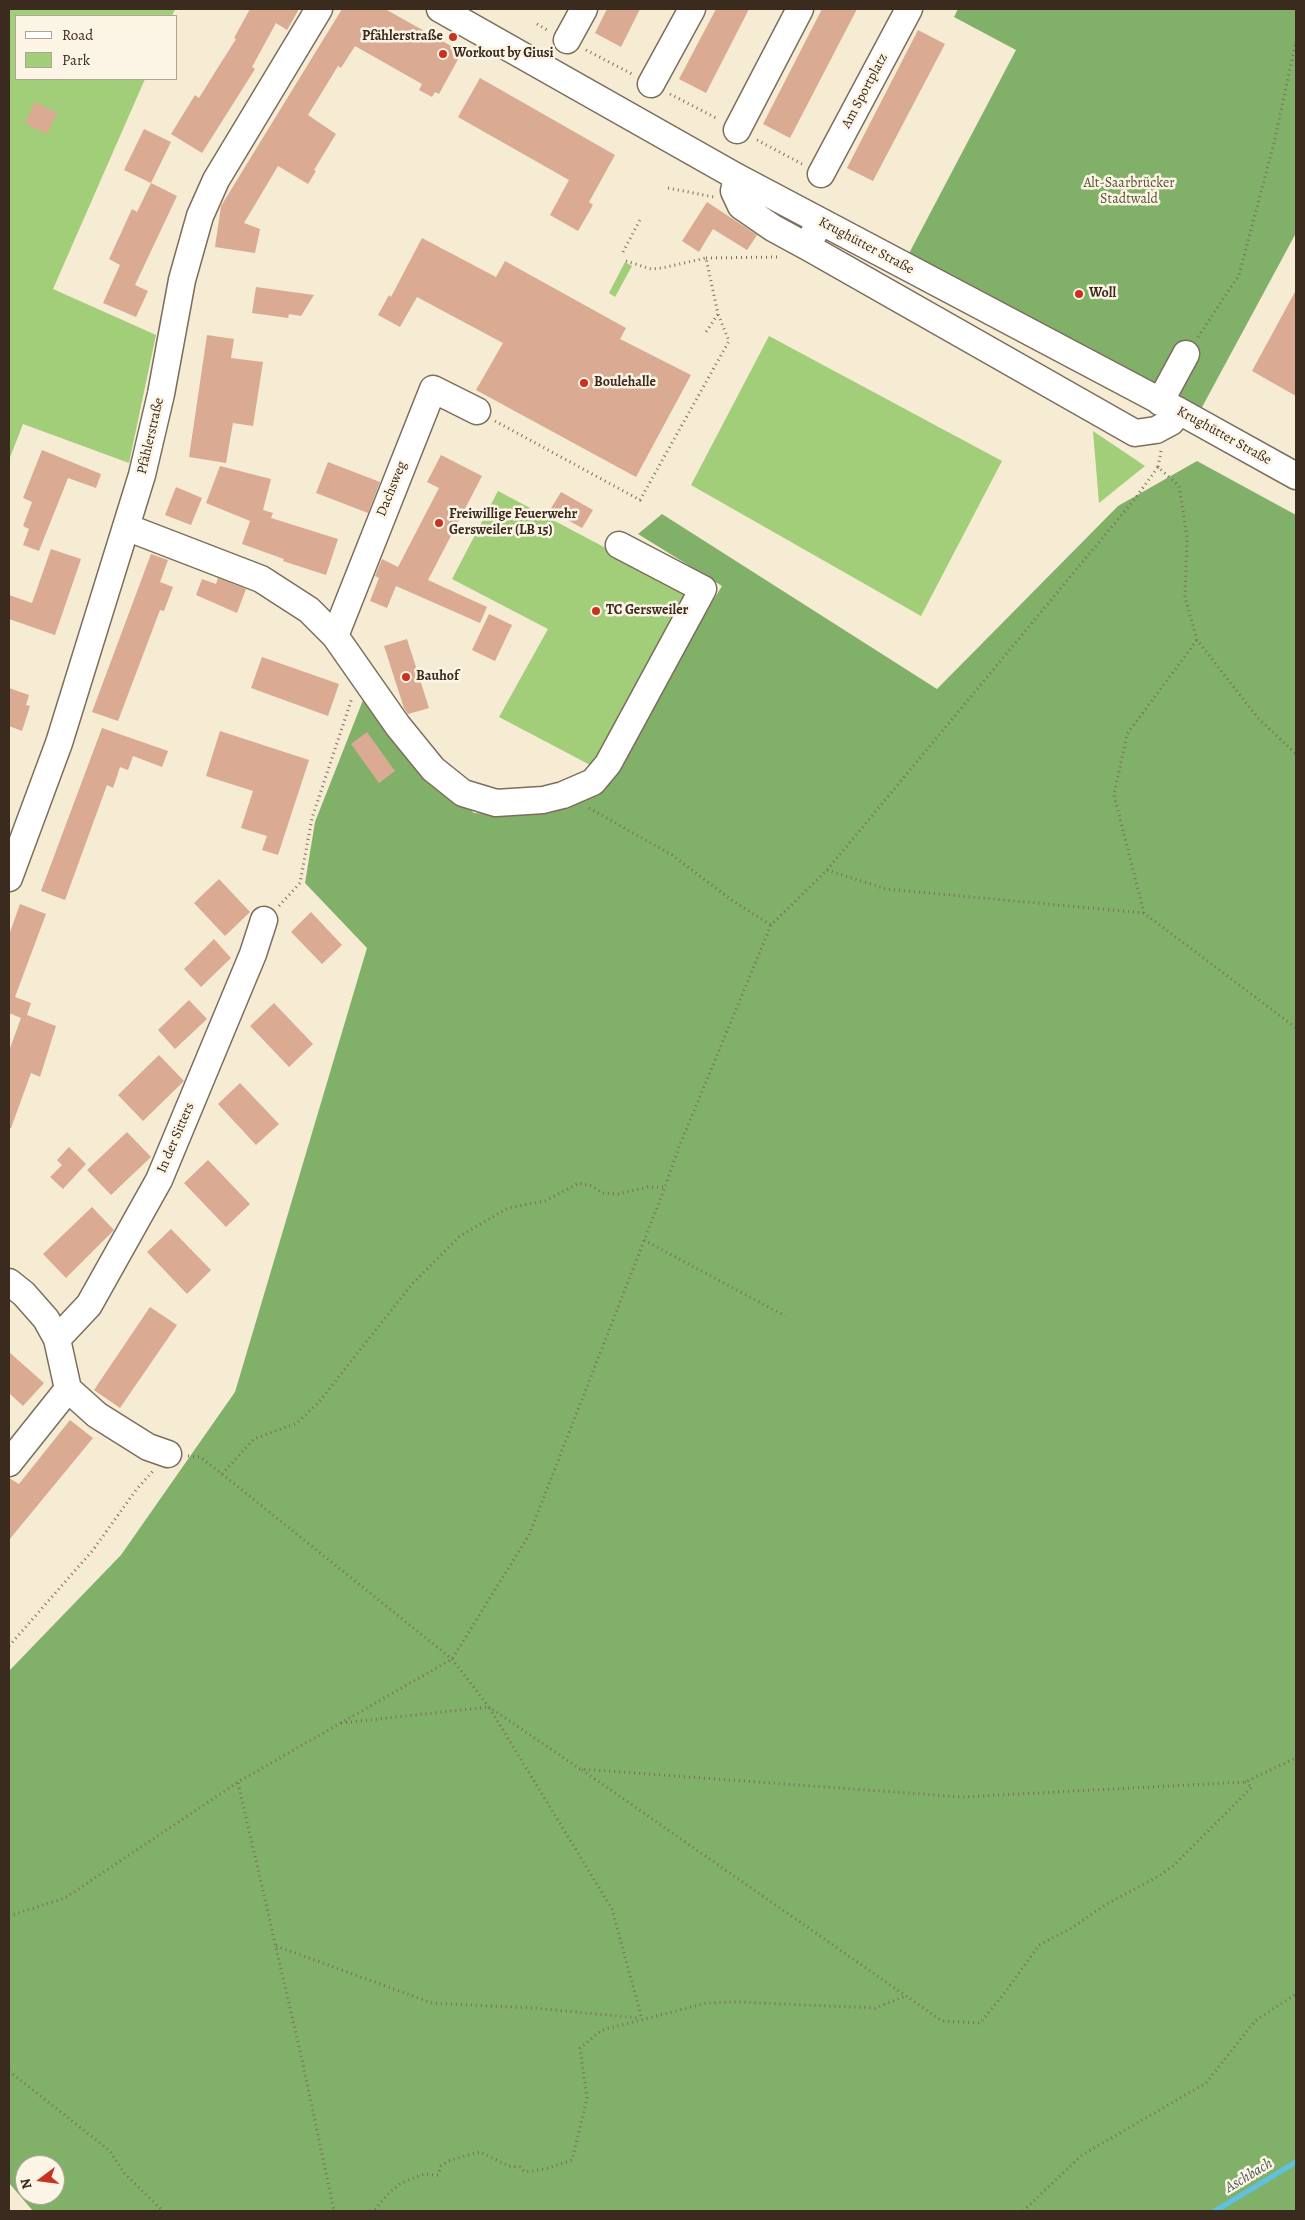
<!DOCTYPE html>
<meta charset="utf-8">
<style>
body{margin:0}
#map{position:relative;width:1305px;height:2220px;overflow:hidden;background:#f6ebd3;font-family:Alegreya,serif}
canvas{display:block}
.frame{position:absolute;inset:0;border:10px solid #3b2a1e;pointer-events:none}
.legend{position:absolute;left:15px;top:15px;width:162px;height:65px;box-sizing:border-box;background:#fcf5e5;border:1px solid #afa495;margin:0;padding:6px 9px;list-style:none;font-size:15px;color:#3b2a1e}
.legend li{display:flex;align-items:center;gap:10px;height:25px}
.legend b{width:25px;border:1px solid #afa495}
.north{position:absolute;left:15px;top:2155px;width:50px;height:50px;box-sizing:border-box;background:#fcf5e5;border:1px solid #afa495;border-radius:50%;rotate:255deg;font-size:14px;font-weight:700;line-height:20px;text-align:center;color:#3b2a1e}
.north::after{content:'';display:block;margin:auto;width:18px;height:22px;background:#c8321e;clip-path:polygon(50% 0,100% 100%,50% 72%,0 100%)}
</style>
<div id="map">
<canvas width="1305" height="2220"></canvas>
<div class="frame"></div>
<ul class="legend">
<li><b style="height:6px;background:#fff"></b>Road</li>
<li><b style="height:14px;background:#a2cd79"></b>Park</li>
</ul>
<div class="north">N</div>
</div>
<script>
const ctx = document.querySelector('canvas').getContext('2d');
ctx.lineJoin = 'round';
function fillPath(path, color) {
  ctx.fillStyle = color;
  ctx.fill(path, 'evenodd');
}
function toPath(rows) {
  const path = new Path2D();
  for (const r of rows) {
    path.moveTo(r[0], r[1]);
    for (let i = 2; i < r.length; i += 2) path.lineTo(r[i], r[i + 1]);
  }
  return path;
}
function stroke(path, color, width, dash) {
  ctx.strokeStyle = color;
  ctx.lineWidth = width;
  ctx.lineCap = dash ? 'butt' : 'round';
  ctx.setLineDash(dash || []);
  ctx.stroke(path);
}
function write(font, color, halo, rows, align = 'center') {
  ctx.font = font + ' Alegreya,serif';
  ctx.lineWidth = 5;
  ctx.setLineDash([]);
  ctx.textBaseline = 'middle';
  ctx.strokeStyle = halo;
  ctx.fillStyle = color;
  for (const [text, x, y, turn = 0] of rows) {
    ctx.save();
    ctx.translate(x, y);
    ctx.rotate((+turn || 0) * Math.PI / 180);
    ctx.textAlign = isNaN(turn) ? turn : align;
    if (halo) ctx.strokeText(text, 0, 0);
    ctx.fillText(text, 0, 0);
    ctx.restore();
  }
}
fillPath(toPath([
 [9,9,175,9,172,16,16,16,16,79,145,79,53,289,156,335,129,463,23,424,9,460],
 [625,262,632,266,615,297,609,293],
 [769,336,1002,461,921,616,691,485],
 [1093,431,1145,466,1099,503],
 [498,491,689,592,594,767,499,717,548,629,452,579]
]), '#a2cd79');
fillPath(toPath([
 [958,9,1296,9,1296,233,1194,422,905,261,1016,50,954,17],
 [1197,461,1296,515,1296,2211,33,2211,9,2183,9,1671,121,1555,235,1392,367,948,305,883,315,822,365,695,431,777,474,813,521,815,565,808,665,679,722,586,638,534,662,514,937,689,1118,506],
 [25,2165,55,2165,55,2195,25,2195]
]), '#81b069');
stroke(toPath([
 [1215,2211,1296,2162]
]), '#60c0df', 5.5);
fillPath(toPath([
 [250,9,261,15,250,9,299,9,287,30,276,23,252,67,255,69,202,153,171,134,195,95,199,98,217,69,236,39,234,38],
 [342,9,385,9,462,52,439,94,435,92,432,97,419,90,422,84,355,46,341,68,338,66,308,115,336,134,314,170,316,171,308,184,278,166,244,223,260,229,255,253,215,247,221,206],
 [607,9,640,9,621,47,595,33],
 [716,9,749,9,706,93,679,79],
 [822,9,857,9,790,138,763,124],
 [918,30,945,44,873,181,847,168],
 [480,78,615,155,589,202,593,205,578,231,550,215,569,180,458,117],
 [35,102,57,113,47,134,25,123],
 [144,129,171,142,151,183,177,196,135,285,148,291,136,317,103,303,120,265,109,259,132,209,137,212,151,183,124,170],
 [707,202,757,235,747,250,713,229,699,252,682,241],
 [422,238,496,277,505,261,626,328,620,339,691,375,636,477,476,390,503,343,417,297,400,327,378,315,389,295,391,297],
 [256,287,314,295,301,316,289,314,288,318,252,313],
 [1296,290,1296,396,1252,371],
 [207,335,234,339,231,358,263,362,253,426,233,423,226,463,189,457],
 [42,450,101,474,96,488,68,478,39,551,23,545,29,529,23,526,32,502,23,498],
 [441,455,482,476,428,580,487,607,480,623,396,586,387,608,370,601,379,578,375,576,382,559,398,567,439,488,427,482],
 [328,462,380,482,368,513,316,493],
 [220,466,271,479,263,510,273,513,271,518,338,539,326,575,283,561,284,559,242,544,250,521,206,503],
 [176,487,202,498,191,525,165,515],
 [561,492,593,510,582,528,550,510],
 [51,549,81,559,55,635,9,619,9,595,32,603],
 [151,554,168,560,160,582,173,587,164,611,160,610,118,721,92,712],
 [218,578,246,589,237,613,196,595,202,579,216,584],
 [489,614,512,625,495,661,472,650],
 [407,639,429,708,408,714,404,708,384,646],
 [262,657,339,684,328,716,251,688],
 [9,688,29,695,26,705,30,706,22,731,9,726],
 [102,728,168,751,162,767,133,756,128,770,120,767,113,788,107,785,65,900,41,891],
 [220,731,309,760,278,855,262,850,267,836,241,828,253,791,206,776],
 [367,732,395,771,379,783,351,744],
 [219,879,250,912,225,936,194,903],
 [20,904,46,914,15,997,31,1003,27,1015,56,1026,40,1077,31,1073,11,1128,9,1128,9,1051,21,1018,9,1013,9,935],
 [311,912,342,945,322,964,291,932],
 [214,939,231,958,201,987,184,969],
 [189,1000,207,1019,175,1049,158,1030],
 [274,1003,313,1044,289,1067,250,1026],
 [159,1055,184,1081,143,1121,118,1095],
 [240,1083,279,1124,256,1145,218,1104],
 [127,1132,151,1157,111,1195,87,1170],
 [69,1147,86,1164,63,1189,50,1177,62,1165,57,1160],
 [208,1160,250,1204,226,1227,184,1183],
 [92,1207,114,1230,66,1278,43,1254],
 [171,1229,211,1270,187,1294,147,1252],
 [150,1307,177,1325,120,1408,94,1390],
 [9,1352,44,1383,23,1406,9,1393],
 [70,1420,93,1438,9,1540,9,1478,19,1484]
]), '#daaa93');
const minor = toPath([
 [440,9,737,177,1179,411,1296,476],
 [567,40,584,9],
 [651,84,692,9],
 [737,130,800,9],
 [821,174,909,9],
 [737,177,734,191,741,206,773,228,806,246],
 [821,222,806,246,1135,433,1156,430,1171,422,1179,411],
 [1160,402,1186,354],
 [126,527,261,579,309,610,335,636,398,726,433,769,463,793,496,803,543,800,563,795,593,782,608,764,703,589,619,545],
 [335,636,433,389,477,411],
 [9,878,59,743,142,475,161,394,182,280,200,216,216,180,319,9],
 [9,1282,24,1294,46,1319,57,1339,68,1389,9,1463],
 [57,1339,89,1305,159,1180,253,954,264,920],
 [68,1389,97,1415,148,1447,168,1454]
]);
stroke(minor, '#7c6e5d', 29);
stroke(toPath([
 [537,24,547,30],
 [586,50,632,74],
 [670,94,718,119],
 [757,140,802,164],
 [668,188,714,197],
 [623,252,641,218],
 [706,258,778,257],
 [626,261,651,269,662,268,706,258,718,314,706,332],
 [1198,337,1239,275,1274,143,1296,41],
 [495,421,640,500,729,341,718,314],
 [1161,451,1158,467,1179,486,1187,537,1185,597,1197,640,1258,718,1296,754],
 [589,808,672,855,733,901,771,925],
 [827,870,886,889,1144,913,1296,1028],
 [279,906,300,883,312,818,352,698],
 [1144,913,1114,795,1127,734,1197,640],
 [644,1240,785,1316],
 [188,1456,200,1457,222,1474,452,1659,489,1707,580,1769,962,1797,1245,1782,1296,1758],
 [222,1474,254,1439,297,1423,319,1402,412,1284,460,1236,508,1208,545,1201,579,1183,592,1186,602,1193,618,1194,648,1187,665,1187],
 [9,1646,93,1550,136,1490,153,1471],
 [341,1723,489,1707,612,1909,642,2019],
 [582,1770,942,2021,980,2023,1004,1994,1039,1945,1070,1929,1105,1905,1159,1876,1173,1866,1252,1787,1245,1782],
 [238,1783,303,2064,334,2211],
 [9,1916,65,1898,238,1782,452,1659,529,1535,665,1187,679,1147,771,925,827,870,1134,500,1158,467],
 [276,1946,432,2003,534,2008,639,2018],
 [9,2071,110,2151,124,2173,163,2211],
 [370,2211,375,2209,391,2191,401,2183,424,2174,438,2175,441,2166,448,2161,468,2155,480,2152,509,2166,520,2167,525,2172,545,2169,572,2160,587,2098,580,2048,602,2030,707,2003,738,2002,875,2008,906,1996],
 [1023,2211,1082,2155,1206,2083,1255,2021,1296,1994]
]), '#7c6e5d', 3, [1, 4]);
stroke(minor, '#fff', 26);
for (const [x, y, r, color] of [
 [453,37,5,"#c8321e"],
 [443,54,5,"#c8321e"],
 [1079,294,5,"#c8321e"],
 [584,383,5,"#c8321e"],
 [439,523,5,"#c8321e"],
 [596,611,5,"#c8321e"],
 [406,677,5,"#c8321e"]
]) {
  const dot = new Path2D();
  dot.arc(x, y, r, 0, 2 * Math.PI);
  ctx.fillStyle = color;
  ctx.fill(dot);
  stroke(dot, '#fcf5e5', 2);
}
write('bold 14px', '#3b2a1e', '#fcf5e5', [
 ["Pfählerstraße",443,37,"right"],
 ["Workout by Giusi",453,54],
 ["Woll",1089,294],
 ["Boulehalle",594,383],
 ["Freiwillige Feuerwehr",449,515],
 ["Gersweiler (LB 15)",449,531],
 ["TC Gersweiler",606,611],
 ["Bauhof",416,677]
], 'left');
write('14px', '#3b2a1e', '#fcf5e5', [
 ["Am Sportplatz",865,91,-62],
 ["Krughütter Straße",866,246,28],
 ["Pfählerstraße",151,436,-77],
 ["Krughütter Straße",1224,436,29],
 ["Dachsweg",392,489,-68],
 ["In der Sitters",176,1138,-67]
]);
write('14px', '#555335', '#fcf5e5', [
 ["Alt-Saarbrücker",1129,184],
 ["Stadtwald",1129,200]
]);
write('italic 15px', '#465758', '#fcf5e5', [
 ["Aschbach",1249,2176,-31]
]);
</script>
